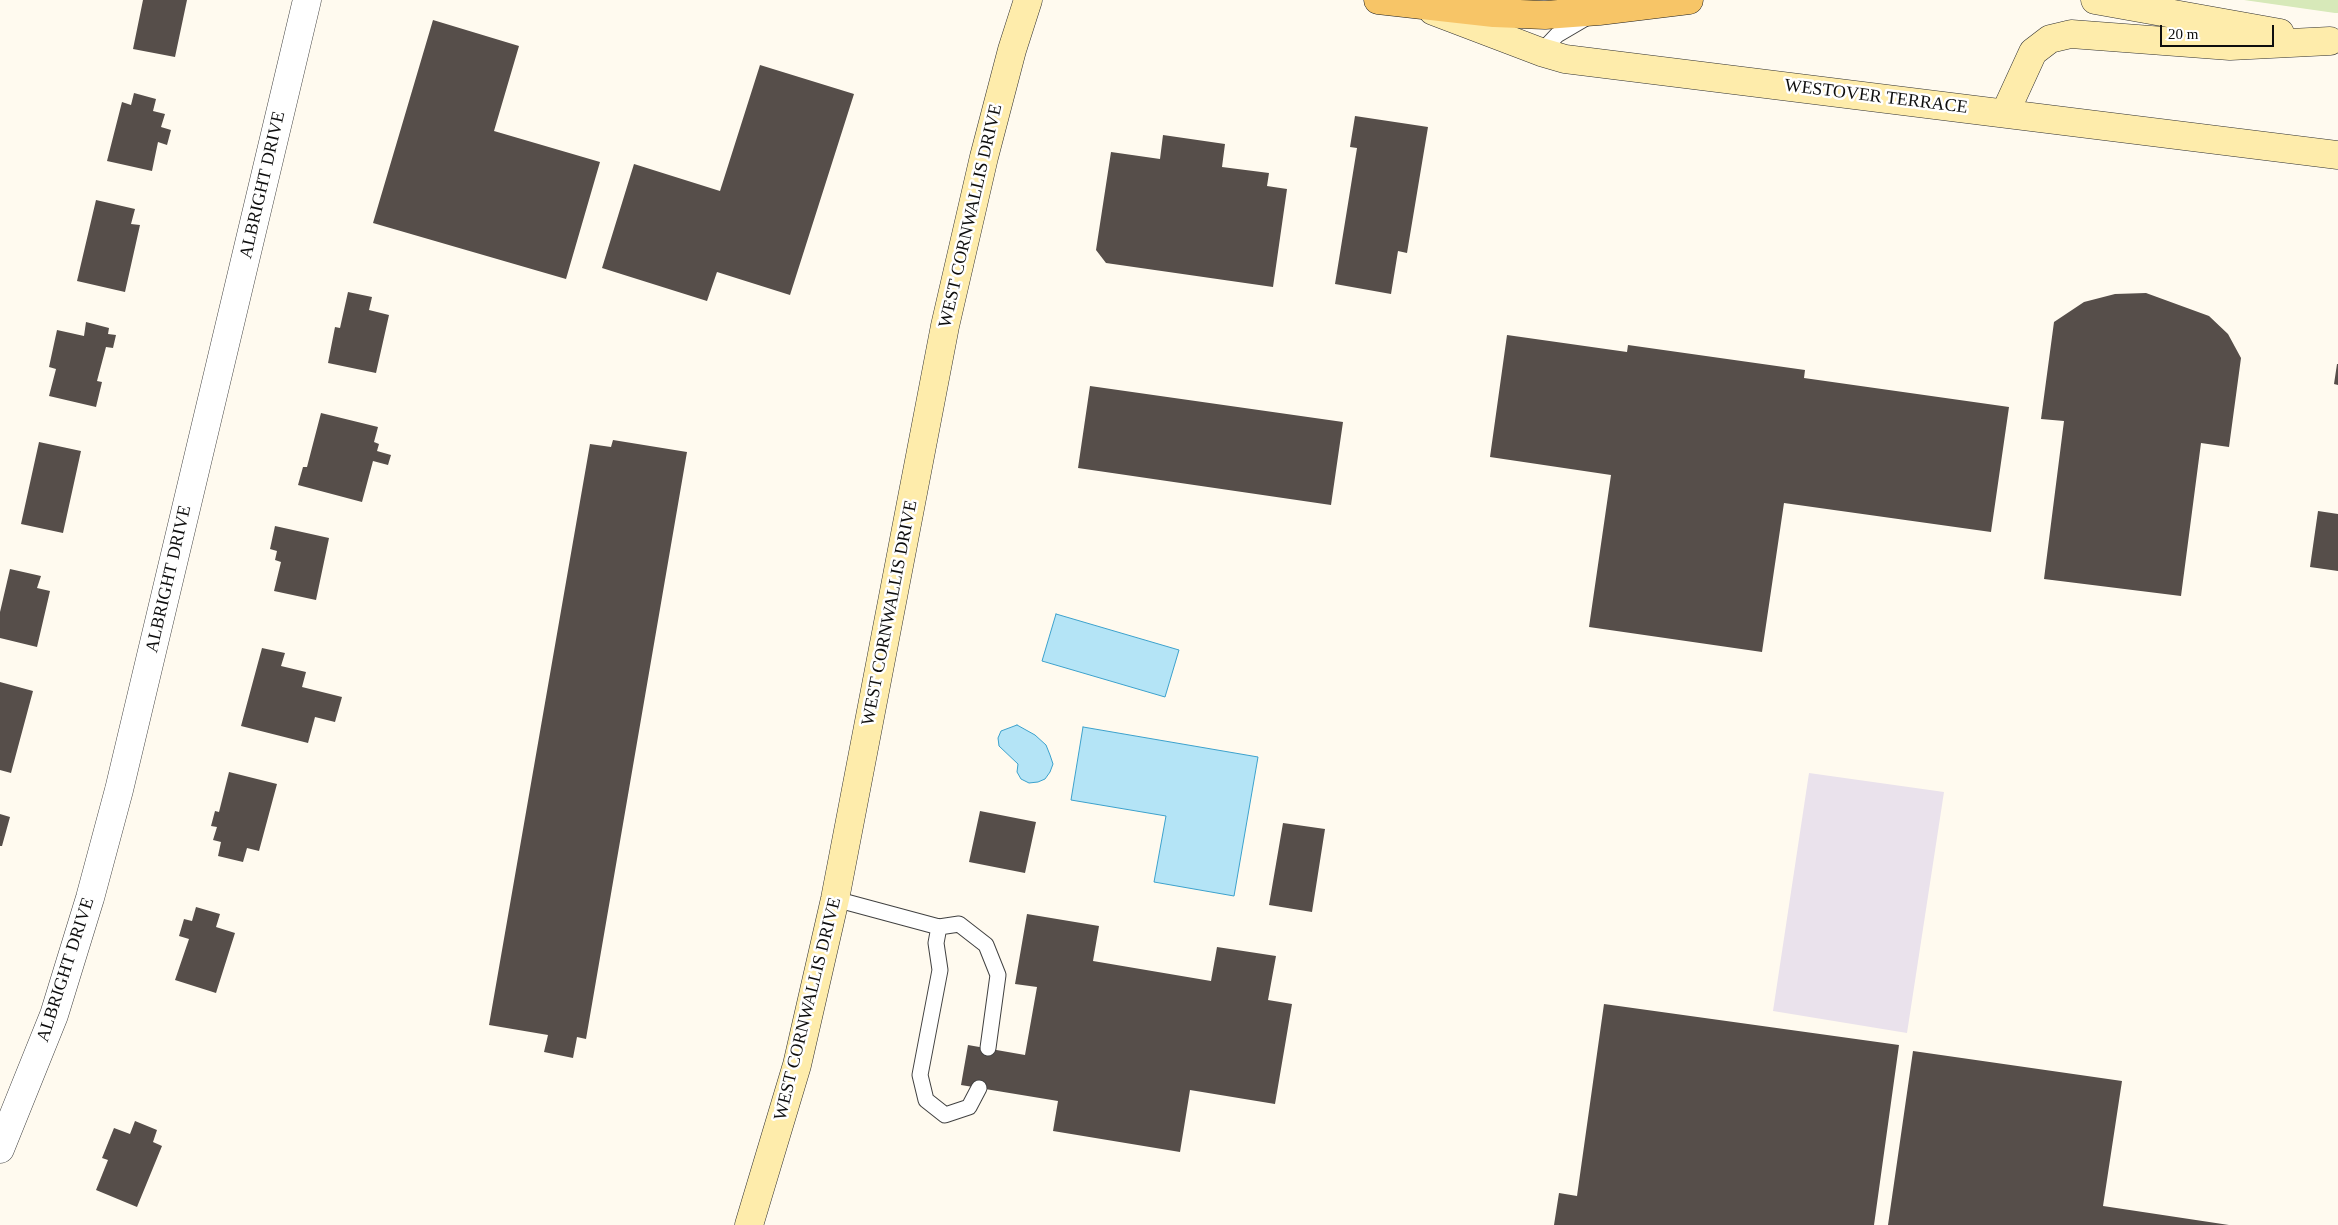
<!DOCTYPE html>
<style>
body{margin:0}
#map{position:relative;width:2338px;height:1225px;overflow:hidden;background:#fffaef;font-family:"Times New Roman",serif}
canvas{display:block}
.scale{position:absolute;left:2160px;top:25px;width:114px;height:22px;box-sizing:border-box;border:2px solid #0e0e0e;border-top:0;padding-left:6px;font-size:15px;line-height:18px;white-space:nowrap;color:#0e0e0e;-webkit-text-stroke:4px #fff;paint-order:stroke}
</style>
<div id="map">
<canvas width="2338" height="1225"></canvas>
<div class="scale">20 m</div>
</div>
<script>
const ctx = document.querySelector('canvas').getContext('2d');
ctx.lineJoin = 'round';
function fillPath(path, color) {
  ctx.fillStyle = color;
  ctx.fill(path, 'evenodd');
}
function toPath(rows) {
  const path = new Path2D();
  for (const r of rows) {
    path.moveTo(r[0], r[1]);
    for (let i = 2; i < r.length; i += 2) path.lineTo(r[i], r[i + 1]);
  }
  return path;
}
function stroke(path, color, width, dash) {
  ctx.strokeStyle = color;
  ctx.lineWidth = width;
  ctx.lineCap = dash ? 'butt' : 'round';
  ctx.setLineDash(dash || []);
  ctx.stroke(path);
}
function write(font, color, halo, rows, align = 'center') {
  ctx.font = font + ' "Times New Roman",serif';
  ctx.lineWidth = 5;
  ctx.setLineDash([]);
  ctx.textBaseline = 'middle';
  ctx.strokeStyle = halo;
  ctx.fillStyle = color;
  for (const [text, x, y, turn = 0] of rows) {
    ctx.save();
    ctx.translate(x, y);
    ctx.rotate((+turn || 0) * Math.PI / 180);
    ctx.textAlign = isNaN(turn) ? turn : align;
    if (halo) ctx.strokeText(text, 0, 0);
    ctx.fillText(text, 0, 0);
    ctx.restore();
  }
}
fillPath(toPath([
 [1809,773,1944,792,1907,1033,1773,1011]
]), '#eae2ec');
fillPath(toPath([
 [2244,0,2338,0,2338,13,2335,13]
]), '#d7e9b9');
const water = toPath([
 [1056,614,1179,650,1165,697,1042,661,1056,614],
 [1017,725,1035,735,1046,745,1050,755,1053,764,1050,772,1045,779,1038,782,1029,783,1021,779,1017,772,1018,764,999,746,998,738,1001,731,1017,725],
 [1083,727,1258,757,1234,896,1154,882,1166,816,1071,800,1083,727]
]);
fillPath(water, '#b4e4f6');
stroke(water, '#3ca1cc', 1);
fillPath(toPath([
 [143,0,187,0,175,57,133,49],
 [433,20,519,46,494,131,600,162,566,279,373,223],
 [760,65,854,94,790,295,717,272,707,301,602,268,634,164,720,191],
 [134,93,156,99,153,111,165,114,161,127,171,130,167,145,158,142,152,171,107,161,122,102,131,105],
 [1355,116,1428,127,1407,253,1398,251,1391,294,1335,284,1357,148,1350,147],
 [1163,135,1225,144,1222,167,1269,173,1267,186,1287,189,1273,287,1106,263,1096,250,1111,152,1160,159],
 [96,200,135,209,131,224,140,225,125,292,77,281],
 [348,292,372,297,369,310,389,315,376,373,328,363,335,327,340,328],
 [2146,293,2209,316,2228,334,2241,358,2229,447,2201,443,2181,596,2044,579,2064,421,2041,419,2054,322,2084,302,2115,294],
 [86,322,109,328,108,334,116,335,113,348,106,347,97,381,102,382,96,407,49,396,56,369,49,367,57,330,84,336],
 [1507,335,1627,352,1628,345,1805,370,1804,378,2009,407,1991,532,1784,503,1762,652,1589,627,1611,475,1490,457],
 [2337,364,2338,364,2338,385,2334,384],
 [1090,386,1343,422,1331,505,1078,468],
 [321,413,378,427,374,442,379,444,377,451,391,455,388,465,373,461,362,502,298,485,303,467,307,467],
 [613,440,687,452,586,1039,577,1037,573,1058,544,1052,548,1035,489,1025,590,444,611,447],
 [39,442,81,451,63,533,21,524],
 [2318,511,2338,514,2338,571,2310,567],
 [275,526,329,538,316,600,274,591,281,562,275,560,277,551,270,549],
 [10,569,41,576,37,588,50,591,37,647,0,638,0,612],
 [262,648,285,653,281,666,306,672,302,687,342,697,335,722,315,717,308,743,241,726],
 [0,682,33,691,11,773,0,770],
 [229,772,277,784,259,851,247,848,243,862,218,856,221,842,213,840,217,827,211,826,215,811,219,812],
 [980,811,1036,822,1025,873,969,862],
 [0,814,10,817,2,846,0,846],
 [1283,823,1325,829,1312,912,1269,905],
 [196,907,220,914,216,927,235,933,216,993,175,980,189,939,179,936,184,919,192,921],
 [1027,914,1099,926,1093,961,1211,981,1217,947,1276,956,1268,1000,1292,1004,1275,1104,1190,1090,1180,1152,1053,1131,1058,1101,961,1085,968,1045,1025,1055,1037,987,1015,984],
 [1604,1004,1899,1045,1874,1225,1554,1225,1559,1193,1577,1196],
 [1913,1051,2122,1081,2103,1206,2229,1225,1888,1225],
 [135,1121,157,1130,153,1142,162,1146,137,1207,96,1190,108,1160,102,1158,114,1128,130,1134]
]), '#564e4a');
const lane = toPath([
 [1541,52,1557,35,1586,18],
 [835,899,939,927],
 [979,1088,969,1107,945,1115,926,1100,920,1075,940,970,936,943,939,927,959,924,986,945,998,975,988,1048]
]);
const street = toPath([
 [0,1149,54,1015,90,898,119,790,307,0]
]);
const secondary = toPath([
 [2095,0,2280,33],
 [1433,11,1541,52,1565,59,2338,155],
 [2005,113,2033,52,2050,39,2071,34,2230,46,2330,41],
 [749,1225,797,1065,835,899,945,326,984,157,1012,50,1028,0]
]);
const primary = toPath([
 [1378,0,1494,13,1545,15,1599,11,1689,0]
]);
stroke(lane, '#414141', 17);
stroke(street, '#414141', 29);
stroke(secondary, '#303030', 29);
stroke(primary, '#1f1f1f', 29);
stroke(lane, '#fff', 15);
stroke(street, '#fff', 28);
stroke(secondary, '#feecab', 28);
stroke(primary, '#f7c567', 28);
write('18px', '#0e0e0e', '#fff', [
 ["WESTOVER TERRACE",1876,97,7],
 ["ALBRIGHT DRIVE",263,185,-77],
 ["WEST CORNWALLIS DRIVE",971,216,-77],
 ["ALBRIGHT DRIVE",169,579,-77],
 ["WEST CORNWALLIS DRIVE",890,613,-79],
 ["ALBRIGHT DRIVE",66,970,-72],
 ["WEST CORNWALLIS DRIVE",808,1009,-76]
]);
</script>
